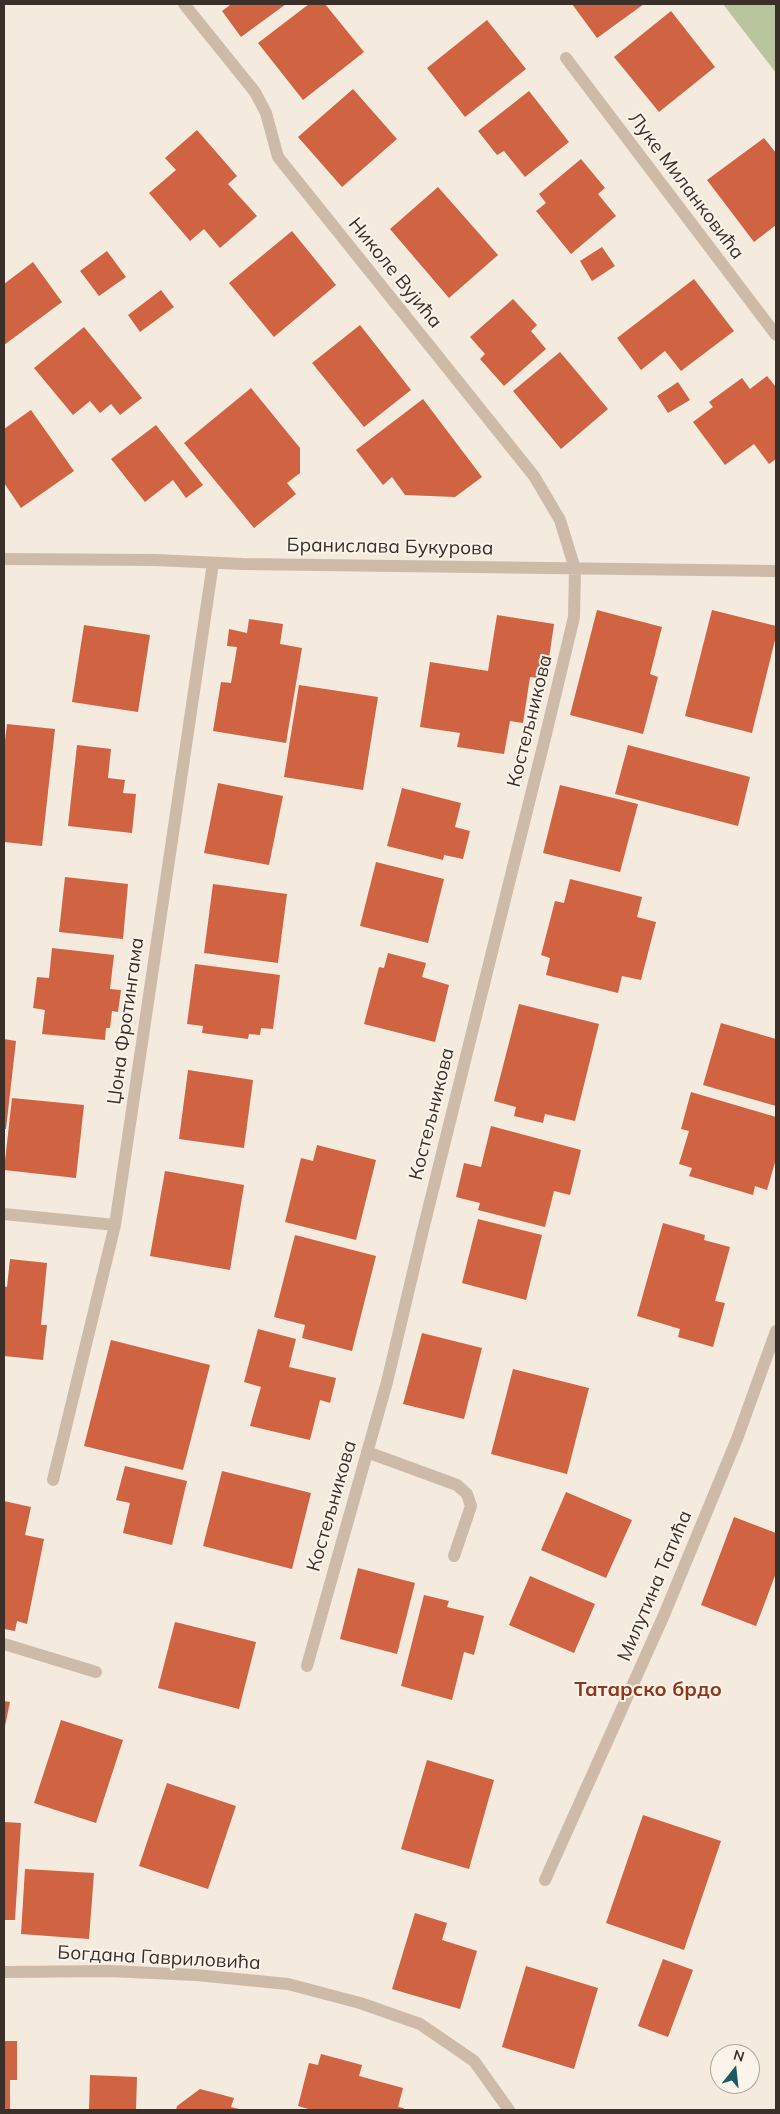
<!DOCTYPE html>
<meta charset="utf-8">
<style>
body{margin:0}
#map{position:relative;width:780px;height:2114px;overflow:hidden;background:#f5eade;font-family:Mulish,sans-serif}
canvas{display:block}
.frame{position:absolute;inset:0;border:5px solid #3b2f29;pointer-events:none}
.north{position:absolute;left:710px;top:2044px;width:50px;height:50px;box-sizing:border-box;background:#fbf4eb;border:1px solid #aea59d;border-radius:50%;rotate:16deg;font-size:14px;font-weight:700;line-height:20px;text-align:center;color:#3b2f29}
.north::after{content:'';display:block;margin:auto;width:18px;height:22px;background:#1b5c60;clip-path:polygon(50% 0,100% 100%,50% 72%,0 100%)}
</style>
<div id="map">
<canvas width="780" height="2114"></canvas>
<div class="frame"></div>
<div class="north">N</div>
</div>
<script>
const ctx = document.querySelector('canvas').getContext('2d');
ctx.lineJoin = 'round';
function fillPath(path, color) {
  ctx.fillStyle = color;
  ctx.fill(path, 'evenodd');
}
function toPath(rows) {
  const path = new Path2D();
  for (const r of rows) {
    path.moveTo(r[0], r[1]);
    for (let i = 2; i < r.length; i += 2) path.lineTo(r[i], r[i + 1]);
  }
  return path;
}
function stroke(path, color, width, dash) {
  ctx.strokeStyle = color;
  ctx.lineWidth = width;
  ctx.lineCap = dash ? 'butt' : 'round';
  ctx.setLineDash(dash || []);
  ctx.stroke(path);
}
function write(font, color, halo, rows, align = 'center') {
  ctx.font = font + ' Mulish,sans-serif';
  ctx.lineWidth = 4;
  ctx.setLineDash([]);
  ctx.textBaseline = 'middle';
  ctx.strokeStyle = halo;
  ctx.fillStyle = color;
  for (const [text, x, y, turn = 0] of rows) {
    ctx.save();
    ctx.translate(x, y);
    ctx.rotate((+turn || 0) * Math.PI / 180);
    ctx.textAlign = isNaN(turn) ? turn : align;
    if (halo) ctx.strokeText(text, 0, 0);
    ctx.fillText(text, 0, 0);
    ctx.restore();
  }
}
fillPath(toPath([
 [723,4,776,4,776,73]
]), '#b8c59d');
fillPath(toPath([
 [229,4,286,4,241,37,222,11,230,5],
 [309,4,325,4,364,52,303,100,258,43],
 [572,4,644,4,597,38],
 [671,11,715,67,659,112,614,57],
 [487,20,526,69,465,117,427,68],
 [353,89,397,139,342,187,298,137],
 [529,91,569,142,525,177,504,151,497,155,478,131],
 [197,130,237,176,228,184,257,216,220,248,204,229,190,241,149,193,176,170,165,158],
 [764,138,776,153,776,225,754,242,707,180],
 [581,159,605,188,598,194,616,216,571,254,536,211,546,203,539,194],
 [438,187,498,255,449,298,390,229],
 [292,231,336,285,274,337,229,283],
 [602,247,615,266,592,281,580,261],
 [107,251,126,277,99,296,80,271],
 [33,262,62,302,4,345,4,284],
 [694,279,734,331,681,371,665,351,641,370,617,338],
 [161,290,174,307,140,332,128,315],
 [513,299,537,325,531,331,546,349,504,386,480,359,485,354,470,337],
 [360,325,411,390,364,427,312,363],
 [84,327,142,398,120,415,111,404,100,413,90,401,73,415,34,368],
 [560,352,608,409,561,449,513,391],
 [767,376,776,387,776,459,769,464,754,444,725,465,693,422,713,407,709,402,742,378,750,389],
 [678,382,690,400,668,413,657,396],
 [251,388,300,448,300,473,287,483,296,494,254,528,184,443],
 [423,399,482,477,455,497,405,495,392,477,383,485,356,450],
 [31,410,74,471,21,508,4,483,4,429],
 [156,425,203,485,186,498,173,480,145,502,111,459],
 [597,610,662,627,650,674,658,677,643,734,570,715],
 [712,610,776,626,776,636,752,733,685,716],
 [497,615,554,624,546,679,530,677,523,723,510,721,504,754,457,747,460,733,420,727,430,662,488,671],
 [249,619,283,624,280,644,302,648,286,743,213,731,221,682,231,683,237,647,227,646,229,629,247,633],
 [84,625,150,635,138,712,72,702],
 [299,685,378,697,363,790,284,777],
 [7,724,55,729,42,846,4,842,4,749],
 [77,745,111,749,108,778,125,780,123,793,136,794,132,833,68,826],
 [628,745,750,777,738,826,615,794],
 [218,783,283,796,269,865,204,853],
 [560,785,638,804,620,872,543,853],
 [402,788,461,803,455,827,470,831,463,859,444,855,443,860,387,846],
 [376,862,444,879,428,943,360,926],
 [65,877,128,884,123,939,59,932],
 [570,879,642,897,637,917,656,922,641,980,622,976,618,993,546,975,550,958,541,955,555,901,564,903],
 [213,884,287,894,278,963,204,953],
 [52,948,114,955,110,989,121,990,118,1012,112,1011,110,1028,106,1028,105,1040,42,1034,45,1010,33,1008,37,977,49,978],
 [388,953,426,963,422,977,449,985,435,1042,364,1024,379,967,384,968],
 [195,964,280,975,273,1029,261,1028,260,1035,249,1034,248,1039,202,1033,203,1026,187,1024],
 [519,1004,599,1024,575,1121,545,1114,543,1123,514,1116,516,1107,494,1101],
 [721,1023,776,1039,776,1106,703,1085],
 [4,1039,16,1041,6,1129,4,1129],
 [188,1070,253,1080,244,1148,179,1139],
 [691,1092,776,1117,776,1159,767,1190,755,1186,753,1195,689,1176,692,1168,679,1164,689,1131,681,1129],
 [12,1098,84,1105,76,1178,4,1170],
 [491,1126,581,1150,570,1195,554,1191,545,1227,478,1210,480,1203,456,1197,464,1163,481,1167],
 [317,1145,376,1160,356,1240,285,1222,301,1158,313,1161],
 [165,1171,244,1185,230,1270,150,1256],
 [478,1219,542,1235,526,1300,462,1283],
 [663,1223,705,1235,704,1240,730,1247,715,1301,725,1303,713,1347,678,1337,680,1329,637,1316],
 [295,1235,376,1256,352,1351,302,1338,305,1325,274,1317],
 [10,1259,47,1263,41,1325,47,1325,43,1360,4,1356,4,1286,7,1287],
 [258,1329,296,1339,289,1367,336,1378,330,1403,320,1400,310,1440,250,1426,261,1387,244,1382],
 [422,1333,482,1348,464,1419,403,1404],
 [111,1340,210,1365,183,1470,84,1446],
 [513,1369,589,1388,567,1474,491,1454],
 [125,1466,187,1481,172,1545,123,1533,130,1503,116,1500],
 [222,1471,311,1493,292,1569,203,1546],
 [566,1492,632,1520,606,1578,541,1550],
 [4,1501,31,1507,25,1535,44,1539,27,1624,17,1621,15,1631,4,1629],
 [734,1517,776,1533,776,1573,756,1626,701,1605],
 [358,1568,415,1583,397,1654,340,1639],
 [530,1576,595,1604,574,1653,509,1625],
 [424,1595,449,1601,447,1607,484,1616,474,1655,464,1652,452,1700,401,1686],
 [175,1622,256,1642,239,1709,158,1688],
 [4,1701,10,1702,5,1726,4,1725],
 [61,1720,123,1740,96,1823,34,1803],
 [427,1760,494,1780,469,1869,401,1849],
 [167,1783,236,1806,208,1889,139,1866],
 [643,1815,721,1841,684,1950,606,1923],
 [4,1822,21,1823,15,1920,4,1920],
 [25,1869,94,1873,89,1939,21,1934],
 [415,1913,447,1923,442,1940,477,1951,460,2009,392,1989],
 [663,1959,693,1970,668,2037,638,2026],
 [526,1966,598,1988,574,2069,502,2047],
 [4,2041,17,2041,17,2080,10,2080,10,2110,4,2110],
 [321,2054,362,2065,359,2076,403,2088,398,2107,404,2108,403,2110,312,2110,298,2106,309,2063,318,2065],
 [90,2075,137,2077,136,2110,89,2110],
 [200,2089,234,2098,231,2107,243,2110,176,2110,177,2106]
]), '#cf6342');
stroke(toPath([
 [367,1452,457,1485,467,1494,471,1506,454,1556]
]), '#cebaa9', 12);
stroke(toPath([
 [184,4,255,92,266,113,278,157,534,476,560,520,575,569,574,617,546,734,422,1234,387,1382,307,1666],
 [566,58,776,335],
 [4,559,155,560,243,564,776,571],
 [4,1214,115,1225],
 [53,1480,115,1225,213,563],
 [4,1644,96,1672],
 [545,1880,664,1615,737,1439,776,1331],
 [4,1972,109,1971,196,1975,288,1984,360,2003,420,2024,474,2061,509,2110]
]), '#cebaa9', 12);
write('19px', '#3b2f29', '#fbf4eb', [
 ["Луке Миланковића",686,186,53],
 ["Николе Вујића",395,273,51],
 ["Бранислава Букурова",390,547,1],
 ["Костељникова",530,721,-76],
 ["Џона Фротингама",126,1021,-82],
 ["Костељникова",432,1114,-76],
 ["Костељникова",332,1506,-74],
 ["Милутина Татића",655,1586,-67],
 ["Богдана Гавриловића",159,1958,3]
]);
write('bold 20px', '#90371b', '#fbf4eb', [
 ["Татарско брдо",648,1690]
]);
</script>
